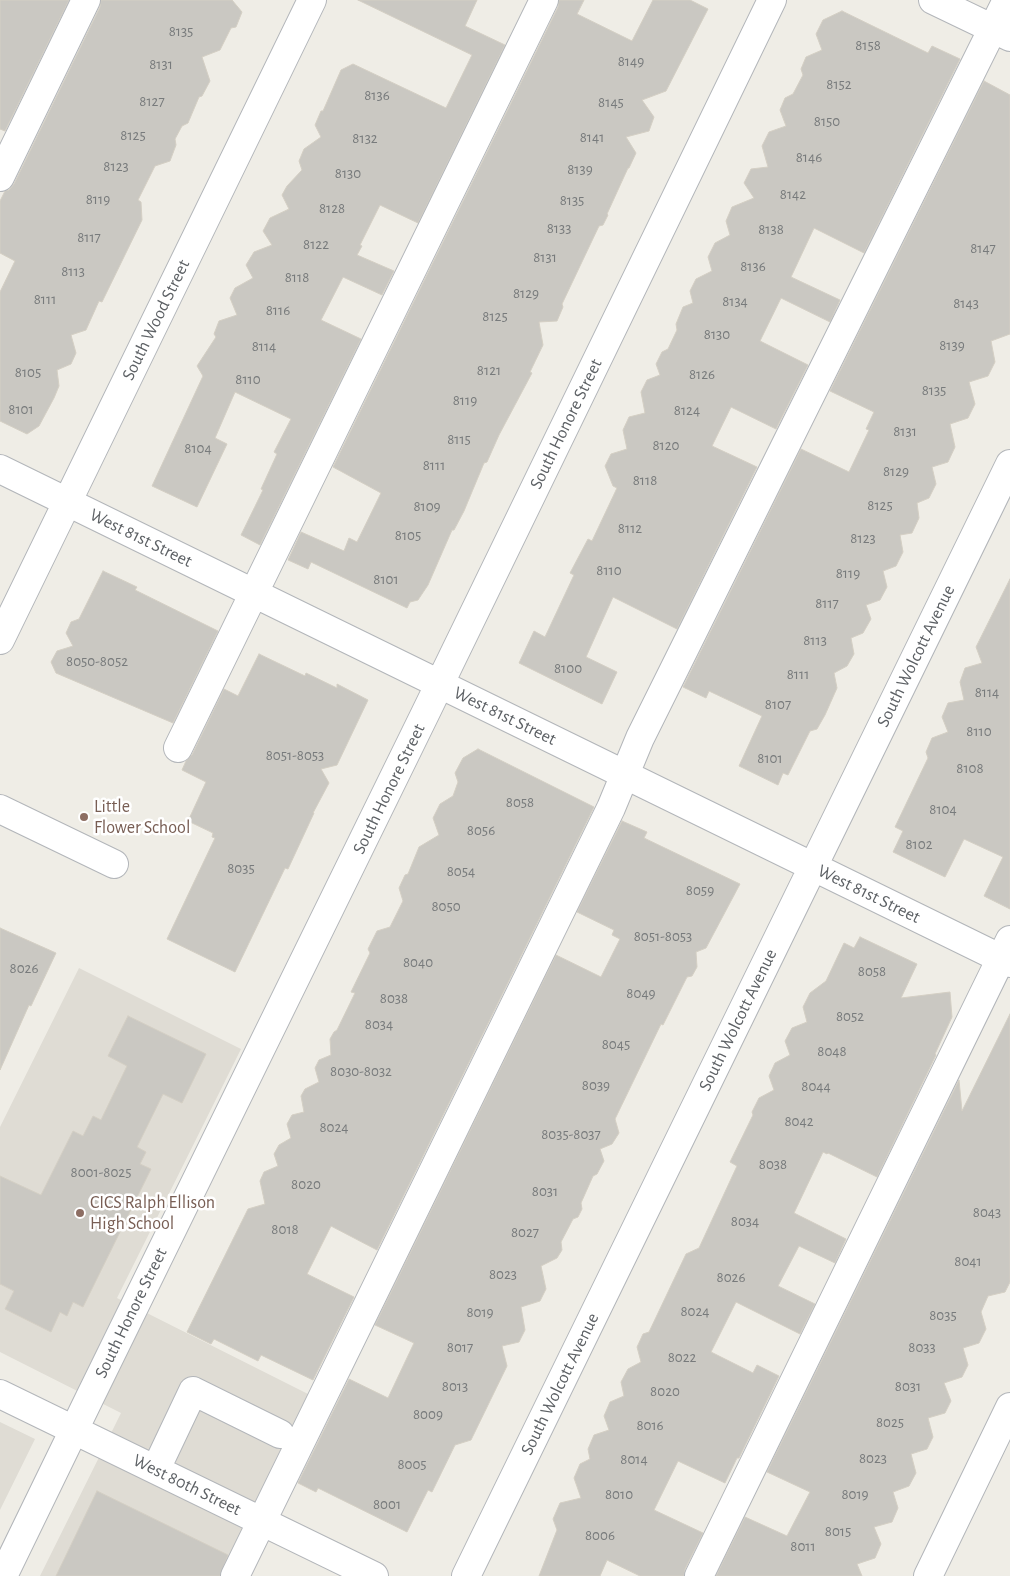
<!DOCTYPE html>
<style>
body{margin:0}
canvas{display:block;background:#efede6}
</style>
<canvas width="1010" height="1576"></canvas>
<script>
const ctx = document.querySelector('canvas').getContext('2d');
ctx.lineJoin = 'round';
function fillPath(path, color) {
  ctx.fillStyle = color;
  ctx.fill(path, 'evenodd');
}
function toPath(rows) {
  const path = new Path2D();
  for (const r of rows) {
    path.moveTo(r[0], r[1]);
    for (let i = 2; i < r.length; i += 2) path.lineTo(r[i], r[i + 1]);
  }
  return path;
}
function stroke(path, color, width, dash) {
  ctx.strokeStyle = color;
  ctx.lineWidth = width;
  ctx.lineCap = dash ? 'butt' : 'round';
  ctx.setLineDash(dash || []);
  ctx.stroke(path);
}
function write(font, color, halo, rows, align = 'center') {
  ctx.font = font + ' "Alegreya Sans",sans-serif';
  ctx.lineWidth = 5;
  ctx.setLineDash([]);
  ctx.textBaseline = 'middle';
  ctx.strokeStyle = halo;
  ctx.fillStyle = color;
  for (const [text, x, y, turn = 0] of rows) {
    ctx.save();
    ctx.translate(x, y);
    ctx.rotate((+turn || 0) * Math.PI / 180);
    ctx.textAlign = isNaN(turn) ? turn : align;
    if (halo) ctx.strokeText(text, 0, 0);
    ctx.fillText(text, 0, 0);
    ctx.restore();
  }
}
fillPath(toPath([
 [79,968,241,1049,117,1298,310,1395,220,1576,40,1576,121,1413,0,1352,0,1127],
 [0,1422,35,1439,0,1510]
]), '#dfdcd4');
const building = toPath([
 [0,0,69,0,5,131,0,129,0,0],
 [101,0,232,0,242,12,236,27,231,28,220,50,202,57,210,81,202,96,199,97,188,123,182,126,175,139,176,145,170,161,155,166,138,200,141,202,142,220,102,302,99,301,86,330,71,335,76,353,71,364,57,370,59,386,54,398,39,426,27,434,0,421,0,292,15,261,0,253,0,201,5,191,9,190,14,184,100,7,101,0],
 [358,0,477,0,465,26,505,45,418,223,380,205,360,245,362,246,357,255,394,271,382,295,343,277,321,320,361,339,260,545,241,535,263,490,261,489,277,454,274,452,291,419,235,392,215,438,227,444,197,507,152,486,203,376,197,366,216,337,214,334,219,321,237,315,230,298,235,288,253,278,246,265,254,252,272,245,263,231,270,218,289,209,282,195,287,186,302,170,299,161,304,149,321,137,315,125,321,111,323,111,341,70,353,64,446,108,472,55,358,0],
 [559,0,584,0,577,14,632,41,653,0,690,0,708,9,666,91,642,100,654,117,649,131,626,137,636,153,629,168,628,168,607,214,608,215,603,225,599,226,562,304,563,307,557,321,539,322,543,345,530,372,532,373,499,435,487,462,484,463,464,511,454,530,452,530,428,585,418,600,410,602,407,608,311,562,308,569,288,560,301,532,344,551,349,538,357,542,381,493,333,467,558,7,559,0],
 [842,11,928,53,932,46,960,59,864,253,814,228,791,277,840,300,830,322,781,298,760,341,808,365,776,429,731,407,712,446,757,467,677,629,613,597,586,657,617,672,602,704,519,663,534,631,545,637,574,575,570,573,588,539,592,541,617,488,613,486,605,466,611,454,627,449,623,430,629,417,645,413,641,392,647,380,660,375,656,364,662,352,668,349,677,330,676,324,683,307,693,303,690,291,696,279,712,271,708,257,715,243,730,235,726,221,732,207,754,198,744,183,751,169,768,167,762,146,769,132,786,126,780,110,785,98,793,94,803,75,801,69,806,57,822,50,816,34,823,20,842,11],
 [984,81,1010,95,1010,334,991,341,995,362,988,376,969,382,975,404,968,418,950,424,955,447,948,462,932,467,936,484,929,498,917,503,919,518,912,533,900,535,903,552,896,566,883,571,887,587,880,600,866,605,871,619,863,633,851,638,854,654,847,666,834,673,837,688,825,715,817,729,810,731,788,775,783,773,778,785,739,766,762,716,709,691,706,698,683,687,801,449,849,472,869,430,866,429,874,412,830,391,984,81],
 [103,571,137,587,135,590,218,631,173,723,56,673,51,662,57,651,73,646,66,633,71,622,79,619,103,571],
 [1010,579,1010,909,984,896,1003,857,964,839,945,877,893,852,903,831,895,827,928,758,926,752,932,738,948,732,942,717,948,703,964,700,960,682,965,668,982,663,976,647,1010,579],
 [259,654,305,676,306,673,337,688,337,684,368,700,337,765,321,769,329,783,313,813,314,813,288,869,285,868,235,972,167,939,215,838,212,837,213,833,188,821,206,782,182,770,186,761,192,755,224,689,238,696,259,654],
 [478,749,594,807,377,1250,331,1226,307,1274,354,1297,313,1380,261,1355,258,1361,214,1339,211,1344,187,1332,248,1209,265,1204,260,1181,264,1172,278,1166,274,1154,279,1145,291,1138,287,1124,292,1115,304,1112,301,1096,305,1089,319,1082,315,1068,319,1060,331,1055,330,1039,334,1032,337,1030,355,993,351,992,370,953,368,949,377,931,390,927,403,901,399,888,405,875,408,874,419,847,439,835,433,818,440,804,453,796,458,782,455,773,463,758,478,749],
 [622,821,647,832,644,838,740,884,706,948,696,952,697,967,692,976,687,977,663,1025,661,1024,615,1119,619,1133,612,1144,600,1149,604,1161,597,1174,593,1176,581,1203,582,1209,578,1217,573,1219,561,1242,562,1250,557,1258,541,1266,546,1289,540,1301,521,1307,525,1330,519,1342,502,1346,507,1366,471,1440,455,1445,432,1492,428,1490,407,1532,318,1488,316,1492,298,1483,349,1379,388,1398,414,1343,375,1325,556,955,601,977,620,939,612,935,614,930,577,912,622,821],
 [0,928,56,953,31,1006,29,1005,0,1070,0,928],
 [860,937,917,964,901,998,950,992,952,1017,935,1054,936,1055,877,1177,828,1153,827,1154,823,1152,794,1213,846,1239,835,1263,799,1246,778,1286,815,1304,800,1334,736,1302,711,1352,753,1373,757,1365,779,1376,739,1458,737,1458,725,1483,678,1461,654,1510,703,1533,685,1569,684,1576,640,1576,607,1560,600,1576,539,1576,557,1530,553,1519,560,1503,581,1498,574,1478,580,1464,590,1459,588,1449,594,1435,609,1430,604,1416,610,1402,624,1396,621,1382,628,1369,641,1362,637,1347,643,1334,649,1332,686,1254,699,1248,737,1166,730,1162,753,1115,752,1112,759,1098,774,1090,769,1076,775,1063,790,1055,785,1041,792,1028,807,1022,803,1007,810,993,826,981,844,943,854,948,860,937],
 [1010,1014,1010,1282,1005,1292,988,1296,981,1312,986,1329,979,1343,963,1348,968,1365,962,1377,944,1383,951,1401,945,1413,928,1418,933,1437,927,1449,911,1454,916,1473,909,1486,893,1492,898,1508,892,1522,874,1527,881,1544,875,1558,857,1564,862,1576,716,1576,745,1517,787,1536,810,1492,767,1472,959,1080,962,1111,1010,1014],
 [128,1016,206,1054,182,1103,163,1094,137,1147,146,1152,140,1164,151,1169,83,1307,73,1302,67,1316,60,1312,51,1332,5,1309,14,1291,0,1284,0,1176,41,1195,73,1131,83,1136,93,1116,101,1120,127,1066,108,1056,128,1016],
 [97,1491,228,1555,220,1576,56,1576,97,1491]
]);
fillPath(building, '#cac8c2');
stroke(building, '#d4cfc4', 1);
const minor = toPath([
 [933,0,1010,37],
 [0,177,86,0],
 [0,469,1010,963],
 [0,640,312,0],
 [178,748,544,0],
 [0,809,114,864],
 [0,1394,374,1576],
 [156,1469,193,1391,280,1434],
 [3,1576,91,1395,425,714,772,0],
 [235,1576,611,808,640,738,1007,0],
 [466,1576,1010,464],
 [699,1576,1010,940],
 [928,1576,1010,1407]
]);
stroke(minor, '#b3b6ba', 30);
stroke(minor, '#fff', 28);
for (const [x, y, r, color] of [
 [84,817,5,"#8d6e63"],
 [80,1213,5,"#8d6e63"]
]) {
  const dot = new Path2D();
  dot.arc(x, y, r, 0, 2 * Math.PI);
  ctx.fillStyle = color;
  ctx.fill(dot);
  stroke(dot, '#fff', 2);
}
write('15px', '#787b7c', null, [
 ["8135",181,31],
 ["8158",868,45],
 ["8149",631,61],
 ["8131",161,64],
 ["8152",839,84],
 ["8136",377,95],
 ["8127",152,101],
 ["8145",611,102],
 ["8150",827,121],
 ["8125",133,135],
 ["8141",592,137],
 ["8132",365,138],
 ["8146",809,157],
 ["8123",116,166],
 ["8139",580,169],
 ["8130",348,173],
 ["8142",793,194],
 ["8119",98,199],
 ["8135",572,200],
 ["8128",332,208],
 ["8133",559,228],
 ["8138",771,229],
 ["8117",89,237],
 ["8122",316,244],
 ["8147",983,248],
 ["8131",545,257],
 ["8136",753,266],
 ["8113",73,271],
 ["8118",297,277],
 ["8129",526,293],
 ["8111",45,299],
 ["8134",735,301],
 ["8143",966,303],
 ["8116",278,310],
 ["8125",495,316],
 ["8130",717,334],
 ["8139",952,345],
 ["8114",264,346],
 ["8121",489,370],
 ["8105",28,372],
 ["8126",702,374],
 ["8110",248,379],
 ["8135",934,390],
 ["8119",465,400],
 ["8101",21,409],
 ["8124",687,410],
 ["8131",905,431],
 ["8115",459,439],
 ["8120",666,445],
 ["8104",198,448],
 ["8111",434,465],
 ["8129",896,471],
 ["8118",645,480],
 ["8125",880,505],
 ["8109",427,506],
 ["8112",630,528],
 ["8105",408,535],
 ["8123",863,538],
 ["8110",609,570],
 ["8119",848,573],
 ["8101",386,579],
 ["8117",827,603],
 ["8113",815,640],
 ["8050-8052",97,661],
 ["8100",568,668],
 ["8111",798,674],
 ["8114",987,692],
 ["8107",778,704],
 ["8110",979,731],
 ["8051-8053",295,755],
 ["8101",770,758],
 ["8108",970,768],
 ["8058",520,802],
 ["8104",943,809],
 ["8056",481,830],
 ["8102",919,844],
 ["8035",241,868],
 ["8054",461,871],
 ["8059",700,890],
 ["8050",446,906],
 ["8051-8053",663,936],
 ["8040",418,962],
 ["8026",24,968],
 ["8058",872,971],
 ["8049",641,993],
 ["8038",394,998],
 ["8052",850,1016],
 ["8034",379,1024],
 ["8045",616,1044],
 ["8048",832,1051],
 ["8030-8032",361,1071],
 ["8039",596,1085],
 ["8044",816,1086],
 ["8042",799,1121],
 ["8024",334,1127],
 ["8035-8037",571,1134],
 ["8038",773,1164],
 ["8001-8025",101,1172],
 ["8020",306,1184],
 ["8031",545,1191],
 ["8043",987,1212],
 ["8034",745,1221],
 ["8018",285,1229],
 ["8027",525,1232],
 ["8041",968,1261],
 ["8023",503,1274],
 ["8026",731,1277],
 ["8024",695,1311],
 ["8019",480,1312],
 ["8035",943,1315],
 ["8017",460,1347],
 ["8033",922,1347],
 ["8022",682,1357],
 ["8013",455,1386],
 ["8031",908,1386],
 ["8020",665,1391],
 ["8009",428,1414],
 ["8025",890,1422],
 ["8016",650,1425],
 ["8023",873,1458],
 ["8014",634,1459],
 ["8005",412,1464],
 ["8010",619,1494],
 ["8019",855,1494],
 ["8001",387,1504],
 ["8015",838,1531],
 ["8006",600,1535],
 ["8011",803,1546]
]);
write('18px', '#5d6165', '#fff', [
 ["South Wood Street",156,320,-64],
 ["South Honore Street",566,424,-64],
 ["West 81st Street",141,538,26],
 ["South Wolcott Avenue",916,656,-64],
 ["West 81st Street",505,716,26],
 ["South Honore Street",389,789,-64],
 ["West 81st Street",869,894,26],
 ["South Wolcott Avenue",738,1020,-64],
 ["South Honore Street",131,1313,-64],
 ["South Wolcott Avenue",560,1384,-64],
 ["West 80th Street",187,1485,26]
]);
write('18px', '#785e54', '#fff', [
 ["Little",94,807],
 ["Flower School",94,828],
 ["CICS Ralph Ellison",90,1203],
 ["High School",90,1224]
], 'left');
</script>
